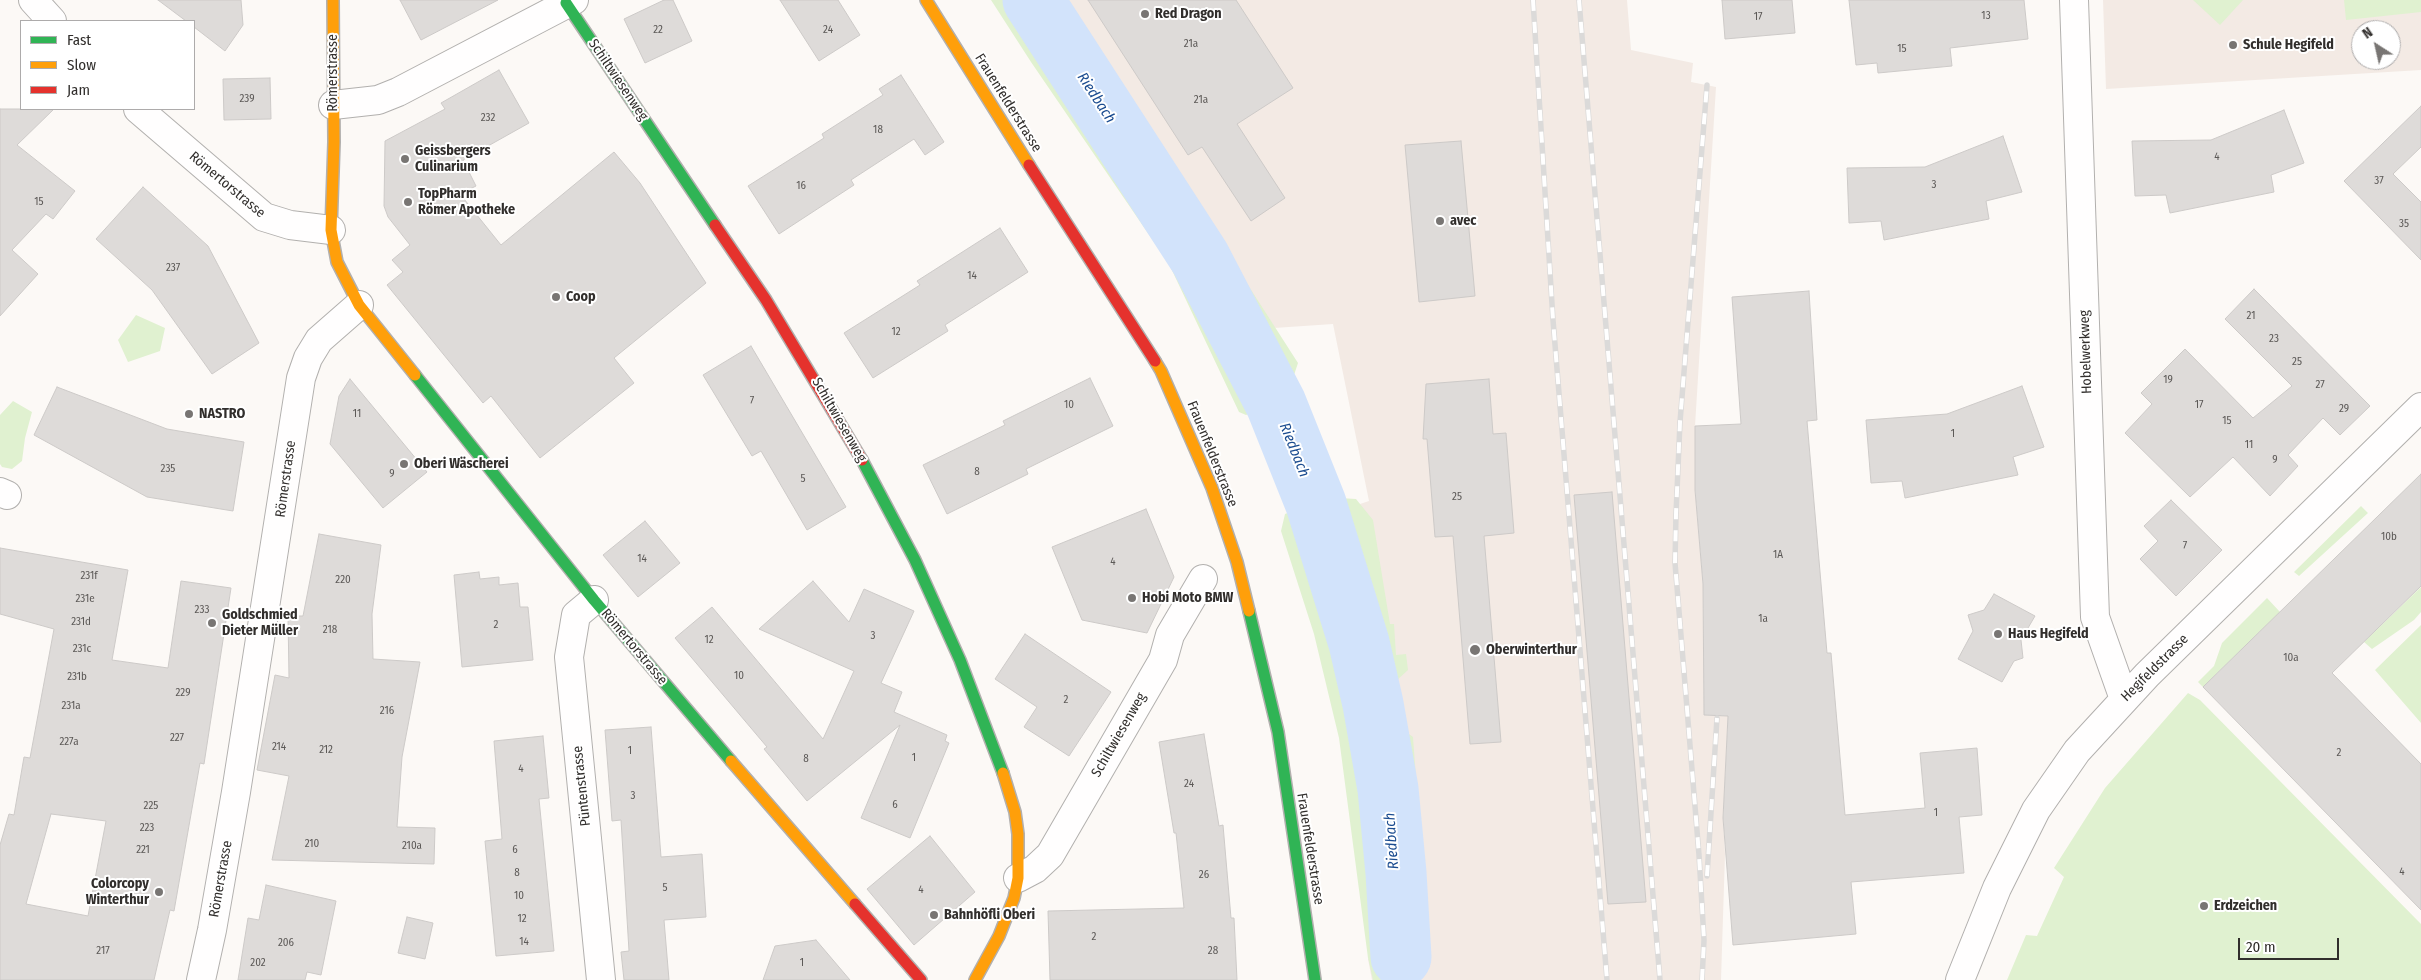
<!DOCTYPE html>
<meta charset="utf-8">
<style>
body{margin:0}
#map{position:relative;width:2421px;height:980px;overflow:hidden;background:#fcf9f6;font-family:"Fira Sans Condensed",sans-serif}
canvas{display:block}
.legend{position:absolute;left:20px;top:20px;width:175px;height:90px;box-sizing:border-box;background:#fff;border:1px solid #adabab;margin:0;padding:6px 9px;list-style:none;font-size:15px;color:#312e2c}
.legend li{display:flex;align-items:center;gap:10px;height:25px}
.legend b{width:25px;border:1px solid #adabab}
.north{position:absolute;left:2351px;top:20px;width:50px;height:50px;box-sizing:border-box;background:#fff;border:1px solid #adabab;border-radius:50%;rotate:325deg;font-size:14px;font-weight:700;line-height:20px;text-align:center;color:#312e2c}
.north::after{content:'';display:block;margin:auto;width:18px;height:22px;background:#787573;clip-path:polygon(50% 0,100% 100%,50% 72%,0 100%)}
.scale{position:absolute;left:2238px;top:938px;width:101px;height:22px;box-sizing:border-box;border:2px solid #312e2c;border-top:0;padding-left:6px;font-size:15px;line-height:18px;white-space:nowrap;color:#312e2c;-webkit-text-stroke:4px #fff;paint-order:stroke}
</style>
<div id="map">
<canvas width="2421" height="980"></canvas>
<ul class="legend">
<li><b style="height:6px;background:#30b455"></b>Fast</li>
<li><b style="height:6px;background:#ff9f0a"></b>Slow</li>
<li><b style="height:6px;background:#e5322d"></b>Jam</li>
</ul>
<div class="north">N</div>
<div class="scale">20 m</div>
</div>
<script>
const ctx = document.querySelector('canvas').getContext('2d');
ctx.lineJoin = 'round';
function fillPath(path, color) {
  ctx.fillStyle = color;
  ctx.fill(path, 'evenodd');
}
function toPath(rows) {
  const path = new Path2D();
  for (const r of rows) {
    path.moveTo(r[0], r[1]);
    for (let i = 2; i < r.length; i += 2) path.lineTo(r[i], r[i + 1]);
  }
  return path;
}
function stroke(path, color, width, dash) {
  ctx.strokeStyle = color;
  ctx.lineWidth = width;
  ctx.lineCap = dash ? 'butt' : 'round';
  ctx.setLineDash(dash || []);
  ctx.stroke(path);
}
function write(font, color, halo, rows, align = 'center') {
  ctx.font = font + ' "Fira Sans Condensed",sans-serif';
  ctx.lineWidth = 4;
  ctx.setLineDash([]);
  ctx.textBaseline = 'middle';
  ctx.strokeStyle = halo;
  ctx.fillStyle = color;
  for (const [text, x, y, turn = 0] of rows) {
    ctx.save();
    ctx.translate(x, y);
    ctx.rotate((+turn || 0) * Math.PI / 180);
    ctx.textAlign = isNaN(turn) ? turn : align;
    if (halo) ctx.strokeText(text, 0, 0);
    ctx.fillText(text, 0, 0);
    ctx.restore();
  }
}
fillPath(toPath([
 [1033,0,1627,0,1631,50,1693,63,1691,82,1716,87,1695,426,1695,490,1703,584,1704,715,1728,716,1723,818,1725,854,1721,980,1372,980,1368,959,1424,957,1418,858,1342,510,1369,501,1333,324,1274,328],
 [2103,0,2421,0,2421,70,2106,89],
 [2361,30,2391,30,2391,60,2361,60]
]), '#f3eae4');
fillPath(toPath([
 [991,0,1065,0,1298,363,1286,399,1246,415,1239,412,1169,264,1031,62],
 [2193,0,2243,0,2220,25],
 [2344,0,2421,0,2421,12,2346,20],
 [136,315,165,328,160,351,128,362,118,340],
 [13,401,32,412,25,438,22,461,12,469,2,467,0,464,0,415],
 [1324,497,1356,499,1373,520,1390,624,1394,624,1396,655,1406,654,1408,670,1397,680,1402,729,1413,737,1429,957,1422,957,1410,980,1373,980,1368,958,1339,738,1314,634,1281,531,1285,514],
 [2361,506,2368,513,2299,576,2294,572],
 [2421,587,2421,612,2414,620,2372,649,2364,642],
 [2267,598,2280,612,2203,687,2198,682,2214,666,2222,643],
 [2421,625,2421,723,2375,670],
 [2188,693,2200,700,2421,924,2421,980,2007,980,2026,935,2037,936,2064,877,2054,868,2105,788]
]), '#e0f1d0');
stroke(toPath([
 [1033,0,1200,258,1276,404,1316,504,1359,643,1373,704,1388,789,1396,873,1401,957]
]), '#d2e3fb', 61);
const building = toPath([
 [158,0,241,0,243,25,225,51,194,27,194,21,186,21,158,0],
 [400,0,498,0,421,40,400,0],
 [664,0,673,0,692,41,645,63,624,19,664,0],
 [780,0,838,0,860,35,819,61,780,0],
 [1088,0,1236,0,1293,88,1237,124,1285,198,1251,221,1202,147,1188,155,1088,0],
 [1722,0,1792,0,1795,33,1725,39,1722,0],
 [1849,0,2024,0,2028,39,1950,48,1952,66,1878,73,1877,63,1856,65,1849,0],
 [499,70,529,123,463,160,476,186,460,194,501,245,614,152,640,183,706,283,614,358,634,383,540,458,491,396,483,403,387,285,403,272,392,260,410,245,388,217,384,206,385,141,445,109,441,103,499,70],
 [901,75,944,142,925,155,914,139,851,180,854,185,779,234,748,186,824,138,822,134,883,95,879,89,901,75],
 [270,78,271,119,224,120,223,79,270,78],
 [2421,106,2421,147,2393,174,2421,202,2421,260,2344,181,2421,106],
 [0,109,54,109,17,145,75,191,53,219,46,214,12,250,38,274,0,316,0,109],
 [2284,110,2304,163,2271,175,2274,192,2170,213,2166,195,2135,196,2132,141,2211,140,2284,110],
 [2003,136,2022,192,1986,201,1989,219,1884,240,1881,221,1849,223,1847,168,1925,167,2003,136],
 [1461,141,1475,296,1419,302,1405,145,1461,141],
 [143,187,208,246,259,343,212,374,152,290,96,239,143,187],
 [1000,228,1028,272,945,325,948,331,873,378,844,333,920,285,917,281,1000,228],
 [2254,289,2370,406,2340,435,2323,418,2288,455,2298,466,2270,496,2233,457,2190,497,2125,433,2152,404,2141,393,2185,349,2253,418,2292,386,2225,319,2254,289],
 [1809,291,1817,420,1807,421,1827,653,1831,653,1845,815,1925,808,1920,753,1977,748,1982,815,1959,817,1964,873,1851,882,1856,934,1733,945,1723,818,1728,716,1704,715,1703,584,1695,490,1695,426,1741,424,1732,297,1809,291],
 [751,346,846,507,807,530,761,451,752,456,703,375,751,346],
 [1090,378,1113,426,1026,469,1028,474,947,514,923,465,1005,425,1003,421,1090,378],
 [350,379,427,472,383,508,330,444,339,396,350,379],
 [1489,379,1493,434,1506,433,1514,533,1484,536,1501,742,1470,744,1453,536,1435,537,1427,439,1423,439,1426,384,1489,379],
 [2022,386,2044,447,2013,457,2018,475,1905,498,1902,481,1871,483,1866,420,1947,414,2022,386],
 [57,387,167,429,244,442,233,511,147,497,34,435,57,387],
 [2421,474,2421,586,2332,673,2421,764,2421,910,2203,687,2421,474],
 [1612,492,1646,902,1608,904,1574,495,1612,492],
 [2171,500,2222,550,2176,596,2140,559,2158,541,2144,526,2171,500],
 [1146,509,1174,577,1147,633,1082,620,1052,547,1146,509],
 [645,521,680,563,638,597,603,555,645,521],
 [319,534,381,545,372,614,373,659,420,662,402,757,397,827,435,828,434,864,272,860,289,776,257,770,275,675,289,678,288,616,303,616,319,534],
 [0,548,128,570,112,660,168,668,181,581,231,588,204,764,200,763,174,911,170,910,154,980,0,980,0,845,9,814,14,815,24,757,30,758,54,629,0,614,0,548],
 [51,814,106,821,88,916,26,904,51,814],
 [479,572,480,579,499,577,499,585,518,583,520,607,528,607,533,660,462,667,454,575,479,572],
 [813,581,849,622,864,589,914,611,881,683,902,692,894,712,947,735,945,741,949,743,910,838,861,818,900,725,807,801,764,749,767,747,675,638,712,607,823,739,854,671,759,629,813,581],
 [1994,594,2035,616,2021,640,2023,658,2014,661,2002,682,1958,659,1973,631,1968,615,1984,610,1994,594],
 [1025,634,1111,692,1069,756,1024,727,1037,707,995,679,1025,634],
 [651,727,661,857,702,854,706,917,664,920,669,980,624,980,621,952,629,951,621,820,612,821,605,730,651,727],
 [1204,734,1219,826,1223,825,1231,918,1234,918,1237,980,1050,980,1048,911,1184,908,1176,833,1174,833,1159,742,1204,734],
 [543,736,549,798,539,799,554,951,496,956,485,841,502,839,494,741,543,736],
 [930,836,975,892,914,945,867,889,930,836],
 [266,885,336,901,321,975,307,972,305,980,238,980,248,918,259,920,266,885],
 [407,917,433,923,425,959,398,953,407,917],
 [816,940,850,980,763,980,775,946,816,940]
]);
fillPath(building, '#dedbd9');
stroke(building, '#cdcac8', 1);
const street = toPath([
 [33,0,52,21],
 [2074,0,2095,617,2124,699],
 [333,105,378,100,398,92,574,0],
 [138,109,264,217,290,225,331,230],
 [0,492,7,495],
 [594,600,576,615,569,657,601,980],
 [1018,878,1035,869,1050,855,1163,660,1170,635,1203,579],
 [201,980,212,930,236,792,301,378,308,358,319,340,359,305],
 [1960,980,1997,888,2036,810,2077,751,2147,675,2421,407]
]);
const fast = toPath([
 [566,3,715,225],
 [415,375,594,600,731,761],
 [862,460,915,560,960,660,1003,773],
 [1249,611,1278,732,1315,980]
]);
const slow = toPath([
 [333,0,334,142,331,230,337,262,359,305,415,375],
 [926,0,1029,165],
 [1155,361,1161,371,1212,488,1237,562,1249,611],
 [731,761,855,904],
 [975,980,999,936,1014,898,1018,878,1018,834,1015,812,1003,773]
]);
const jam = toPath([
 [1029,165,1155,361],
 [715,225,766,300,862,460],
 [855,904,921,980]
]);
stroke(street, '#b2b0ae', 30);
stroke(fast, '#b2b0ae', 14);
stroke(slow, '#b2b0ae', 14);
stroke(jam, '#b2b0ae', 14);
stroke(street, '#fffefe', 28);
stroke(fast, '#30b455', 11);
stroke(slow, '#ff9f0a', 11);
stroke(jam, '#e5322d', 11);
const rail = toPath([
 [1533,0,1553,320,1607,980],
 [1579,0,1660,980],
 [1707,876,1717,718],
 [1702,980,1704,940,1699,855,1679,611,1675,563,1676,514,1680,422,1707,85]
]);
stroke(rail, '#dbdad9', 5.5);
stroke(rail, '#fff', 4, [11]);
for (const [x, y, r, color] of [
 [1145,14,5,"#787573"],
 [2233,45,5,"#787573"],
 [405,159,5,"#787573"],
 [408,202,5,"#787573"],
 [1440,221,5,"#787573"],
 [556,297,5,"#787573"],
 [189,414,5,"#787573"],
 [404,464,5,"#787573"],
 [1132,598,5,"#787573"],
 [212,623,5,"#787573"],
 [1998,634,5,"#787573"],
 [1475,650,6,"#787573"],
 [159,892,5,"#787573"],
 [2204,906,5,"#787573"],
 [934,915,5,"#787573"]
]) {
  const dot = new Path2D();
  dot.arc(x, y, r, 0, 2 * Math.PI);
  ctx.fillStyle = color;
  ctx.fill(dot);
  stroke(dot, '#fff', 2);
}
write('11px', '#5c5957', null, [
 ["13",1986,16],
 ["17",1758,17],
 ["22",658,30],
 ["24",828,30],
 ["21a",1191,44],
 ["15",1902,49],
 ["239",247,99],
 ["21a",1201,100],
 ["232",488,118],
 ["18",878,130],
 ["4",2217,157],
 ["37",2379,181],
 ["3",1934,185],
 ["16",801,186],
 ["15",39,202],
 ["35",2404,224],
 ["237",173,268],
 ["14",972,276],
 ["21",2251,316],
 ["12",896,332],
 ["23",2274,339],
 ["25",2297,362],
 ["19",2168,380],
 ["27",2320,385],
 ["7",752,401],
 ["10",1069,405],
 ["17",2199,405],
 ["29",2344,409],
 ["11",357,414],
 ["15",2227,421],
 ["1",1953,434],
 ["11",2249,445],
 ["9",2275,460],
 ["235",168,469],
 ["8",977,472],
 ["9",392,474],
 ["5",803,479],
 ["25",1457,497],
 ["10b",2389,537],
 ["7",2185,546],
 ["1A",1778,555],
 ["14",642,559],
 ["4",1113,562],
 ["231f",89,576],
 ["220",343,580],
 ["231e",85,599],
 ["233",202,610],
 ["1a",1763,619],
 ["231d",81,622],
 ["2",496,625],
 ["218",330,630],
 ["3",873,636],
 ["12",709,640],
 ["231c",82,649],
 ["10a",2291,658],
 ["10",739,676],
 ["231b",77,677],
 ["229",183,693],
 ["2",1066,700],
 ["231a",71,706],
 ["216",387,711],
 ["227",177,738],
 ["227a",69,742],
 ["214",279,747],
 ["212",326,750],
 ["1",630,751],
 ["2",2339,753],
 ["1",914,758],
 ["8",806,759],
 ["4",521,769],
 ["24",1189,784],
 ["3",633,796],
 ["6",895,805],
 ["225",151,806],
 ["1",1936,813],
 ["223",147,828],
 ["210",312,844],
 ["210a",412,846],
 ["221",143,850],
 ["6",515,850],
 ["4",2402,872],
 ["8",517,873],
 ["26",1204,875],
 ["5",665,888],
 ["4",921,890],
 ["10",519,896],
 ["12",522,919],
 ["2",1094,937],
 ["14",524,942],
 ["206",286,943],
 ["217",103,951],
 ["28",1213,951],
 ["202",258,963],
 ["1",802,963]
]);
write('bold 14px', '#312e2c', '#fff', [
 ["Red Dragon",1155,14],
 ["Schule Hegifeld",2243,45],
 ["Geissbergers",415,151],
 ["Culinarium",415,167],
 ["TopPharm",418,194],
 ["Römer Apotheke",418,210],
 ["avec",1450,221],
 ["Coop",566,297],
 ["NASTRO",199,414],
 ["Oberi Wäscherei",414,464],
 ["Hobi Moto BMW",1142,598],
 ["Goldschmied",222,615],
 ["Dieter Müller",222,631],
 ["Haus Hegifeld",2008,634],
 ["Oberwinterthur",1486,650],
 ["Colorcopy",149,884,"right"],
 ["Winterthur",149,900,"right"],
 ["Erdzeichen",2214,906],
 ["Bahnhöfli Oberi",944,915]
], 'left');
write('14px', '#312e2c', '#fff', [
 ["Römerstrasse",333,73,-90],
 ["Schiltwiesenweg",618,80,56],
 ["Frauenfelderstrasse",1008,103,58],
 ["Römertorstrasse",227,185,40],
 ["Hobelwerkweg",2086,352,-92],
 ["Schiltwiesenweg",839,420,60],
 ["Frauenfelderstrasse",1212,454,68],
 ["Römerstrasse",286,479,-82],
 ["Römertorstrasse",634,647,50],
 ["Hegifeldstrasse",2155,668,-45],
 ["Schiltwiesenweg",1119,735,-60],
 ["Püntenstrasse",582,786,-96],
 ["Frauenfelderstrasse",1310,849,81],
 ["Römerstrasse",221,879,-80]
]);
write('italic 15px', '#1b4c90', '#fff', [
 ["Riedbach",1096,98,57],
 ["Riedbach",1294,450,68],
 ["Riedbach",1392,841,-94]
]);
</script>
